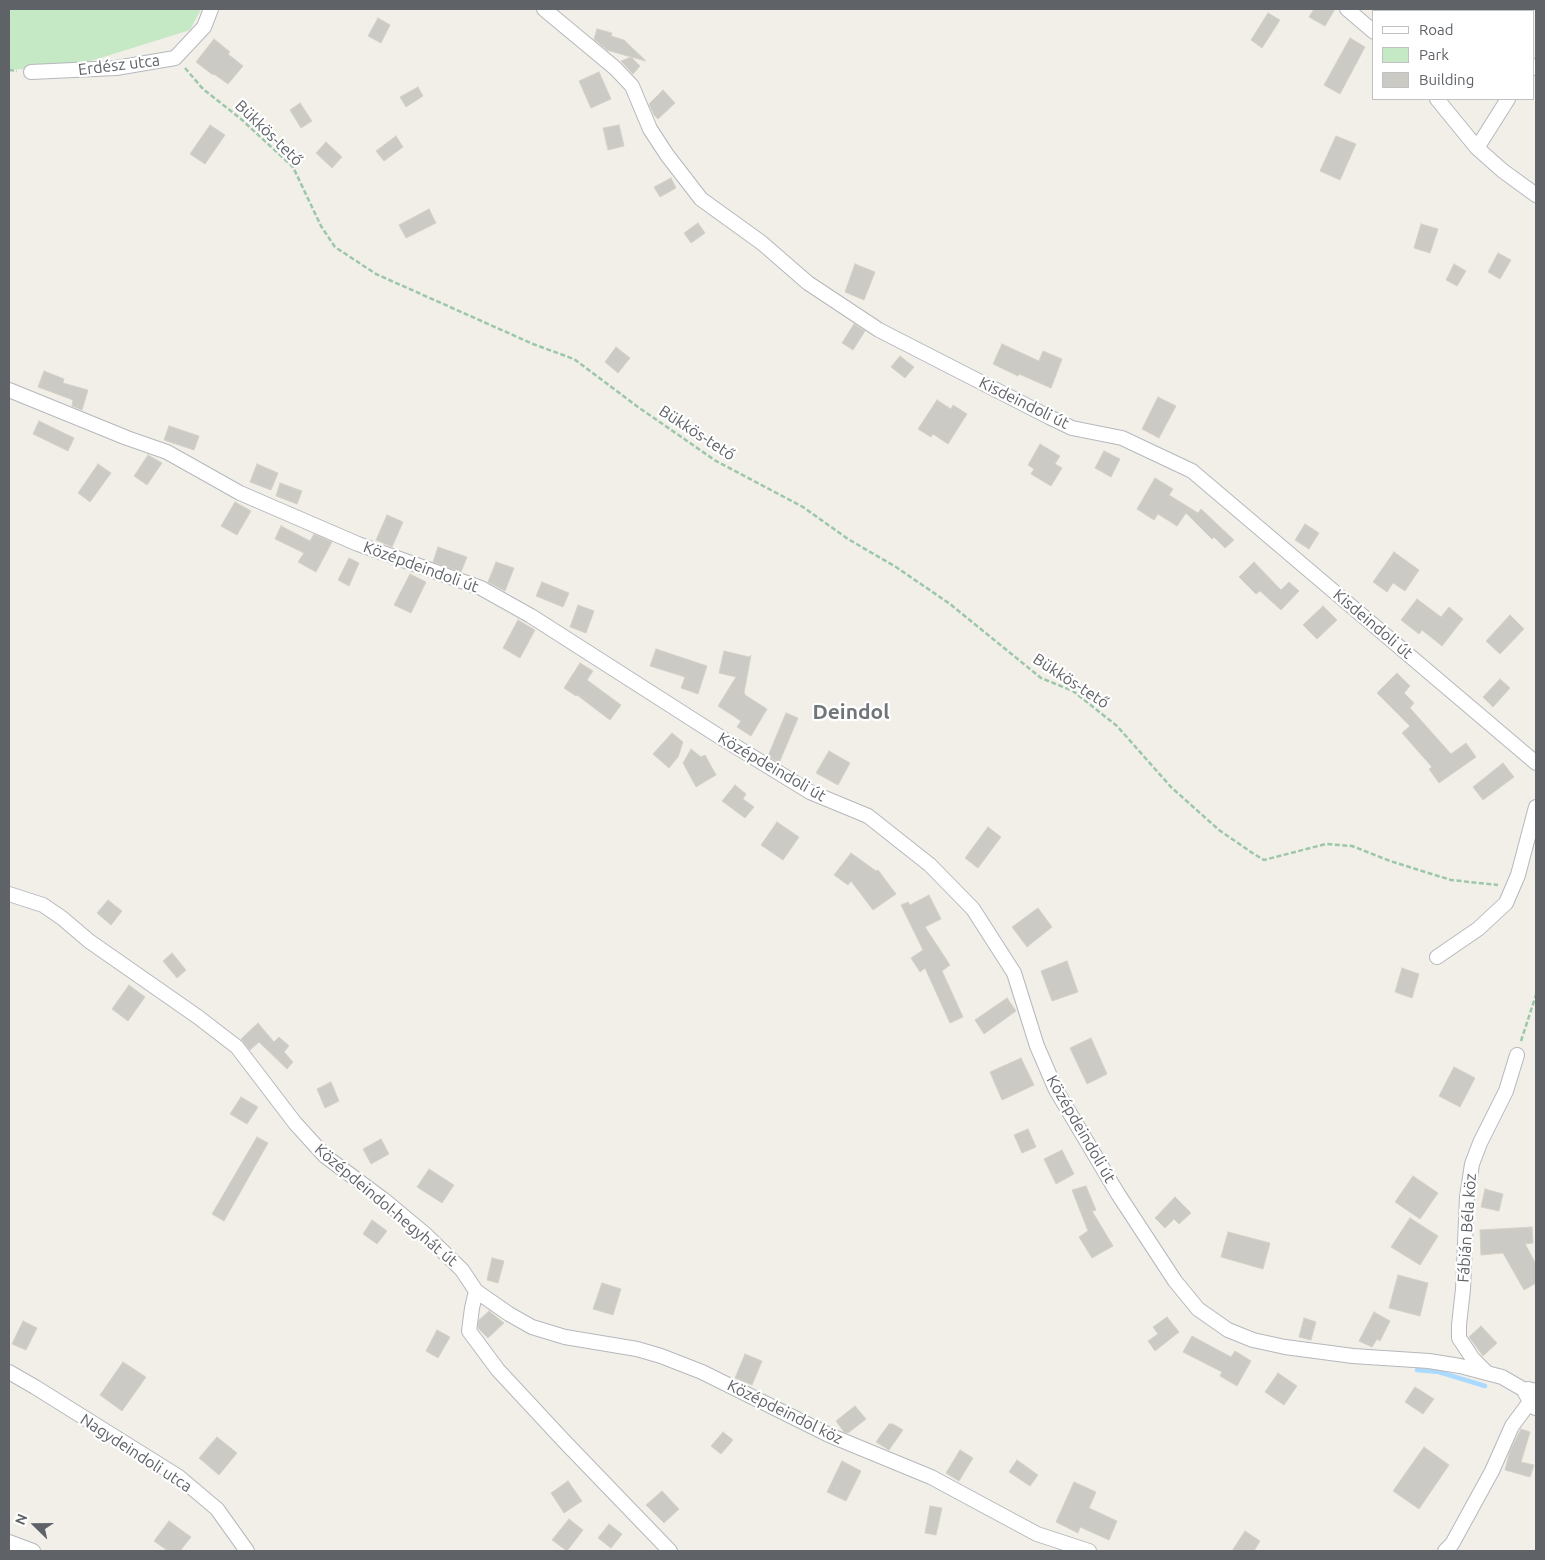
<!DOCTYPE html>
<meta charset="utf-8">
<style>
body{margin:0}
#map{position:relative;width:1545px;height:1560px;overflow:hidden;background:#f1efe8;font-family:Ubuntu,sans-serif}
canvas{display:block}
.frame{position:absolute;inset:0;border:10px solid #5f6368;pointer-events:none}
.legend{position:absolute;left:1372px;top:10px;width:162px;height:90px;box-sizing:border-box;background:#fff;border:1px solid #bfc1c3;margin:0;padding:6px 9px;list-style:none;font-size:15px;color:#5f6368}
.legend li{display:flex;align-items:center;gap:10px;height:25px}
.legend b{width:25px;border:1px solid #bfc1c3}
.north{position:absolute;left:10px;top:1500px;width:50px;height:50px;-webkit-text-stroke:4px #fff;paint-order:stroke;rotate:292deg;font-size:14px;font-weight:700;line-height:20px;text-align:center;color:#5f6368}
.north::after{content:'';display:block;margin:auto;width:18px;height:22px;background:#5f6368;clip-path:polygon(50% 0,100% 100%,50% 72%,0 100%)}
</style>
<div id="map">
<canvas width="1545" height="1560"></canvas>
<div class="frame"></div>
<ul class="legend">
<li><b style="height:6px;background:#fff"></b>Road</li>
<li><b style="height:14px;background:#c5e8c5"></b>Park</li>
<li><b style="height:14px;background:#cccac5"></b>Building</li>
</ul>
<div class="north">N</div>
</div>
<script>
const ctx = document.querySelector('canvas').getContext('2d');
ctx.lineJoin = 'round';
function fillPath(path, color) {
  ctx.fillStyle = color;
  ctx.fill(path, 'evenodd');
}
function toPath(rows) {
  const path = new Path2D();
  for (const r of rows) {
    path.moveTo(r[0], r[1]);
    for (let i = 2; i < r.length; i += 2) path.lineTo(r[i], r[i + 1]);
  }
  return path;
}
function stroke(path, color, width, dash) {
  ctx.strokeStyle = color;
  ctx.lineWidth = width;
  ctx.lineCap = dash ? 'butt' : 'round';
  ctx.setLineDash(dash || []);
  ctx.stroke(path);
}
function write(font, color, halo, rows, align = 'center') {
  ctx.font = font + ' Ubuntu,sans-serif';
  ctx.lineWidth = 4.5;
  ctx.setLineDash([]);
  ctx.textBaseline = 'middle';
  ctx.strokeStyle = halo;
  ctx.fillStyle = color;
  for (const [text, x, y, turn = 0] of rows) {
    ctx.save();
    ctx.translate(x, y);
    ctx.rotate((+turn || 0) * Math.PI / 180);
    ctx.textAlign = isNaN(turn) ? turn : align;
    if (halo) ctx.strokeText(text, 0, 0);
    ctx.fillText(text, 0, 0);
    ctx.restore();
  }
}
fillPath(toPath([
 [9,9,201,9,190,30,78,65,9,70]
]), '#c5e8c5');
stroke(toPath([
 [1417,1370,1439,1372,1485,1386]
]), '#aadaff', 4.5);
const building = toPath([
 [1314,9,1335,9,1325,26,1309,17,1314,9],
 [1268,13,1280,20,1262,48,1251,40,1268,13],
 [378,18,390,25,381,43,368,36,378,18],
 [597,29,612,33,611,36,624,40,646,61,631,57,640,66,633,74,621,61,631,57,607,50,594,39,597,29],
 [1350,38,1365,47,1340,94,1324,85,1350,38],
 [214,39,230,52,228,54,243,66,228,84,214,74,213,75,196,62,214,39],
 [599,72,611,99,591,108,579,81,599,72],
 [418,87,423,96,406,107,400,97,418,87],
 [663,90,675,103,658,119,654,115,649,104,663,90],
 [300,103,312,121,301,128,290,110,300,103],
 [210,125,225,135,205,164,190,154,210,125],
 [619,125,624,146,608,150,603,128,619,125],
 [396,136,403,147,384,161,376,151,396,136],
 [1336,136,1356,144,1340,180,1320,171,1336,136],
 [326,142,342,157,332,168,316,153,326,142],
 [671,178,676,188,660,197,654,187,671,178],
 [429,209,436,223,406,238,399,225,429,209],
 [698,223,705,233,691,243,684,233,698,223],
 [1421,224,1438,229,1430,253,1414,248,1421,224],
 [1498,253,1511,260,1500,279,1488,272,1498,253],
 [855,264,875,272,864,300,845,292,855,264],
 [1454,264,1466,271,1457,286,1446,280,1454,264],
 [854,324,865,331,853,350,842,343,854,324],
 [1002,344,1039,361,1043,351,1062,359,1051,388,1019,374,1018,376,993,364,1002,344],
 [616,347,630,358,618,373,605,362,616,347],
 [900,356,914,367,905,378,891,367,900,356],
 [44,371,64,379,63,383,88,390,82,410,72,406,73,400,38,387,44,371],
 [1158,397,1176,406,1159,438,1142,429,1158,397],
 [937,400,951,409,953,405,967,414,948,444,933,434,931,437,918,429,937,400],
 [39,421,74,438,68,451,33,434,39,421],
 [169,426,199,436,194,450,164,440,169,426],
 [1040,444,1060,456,1055,464,1062,468,1051,486,1031,474,1034,469,1028,465,1040,444],
 [1104,451,1120,459,1111,477,1095,468,1104,451],
 [148,455,162,463,147,485,134,476,148,455],
 [98,464,111,473,90,502,78,493,98,464],
 [257,464,278,473,271,490,250,482,257,464],
 [1155,478,1173,489,1169,495,1198,513,1201,509,1234,540,1225,548,1214,537,1212,539,1186,513,1177,526,1158,514,1154,520,1137,509,1155,478],
 [280,483,302,491,297,504,276,496,280,483],
 [235,502,251,511,237,535,221,526,235,502],
 [387,515,403,522,392,547,376,540,387,515],
 [1305,524,1319,533,1309,549,1295,540,1305,524],
 [281,526,310,541,314,534,332,542,316,572,298,562,304,553,275,539,281,526],
 [438,547,467,557,461,572,433,562,438,547],
 [1394,552,1419,570,1405,591,1393,583,1387,592,1373,582,1394,552],
 [349,558,359,563,349,586,338,580,349,558],
 [496,562,514,568,505,591,488,582,496,562],
 [1254,562,1281,590,1289,582,1299,591,1281,610,1260,591,1256,594,1239,577,1254,562],
 [410,574,426,582,411,613,394,605,410,574],
 [542,582,569,593,563,607,536,596,542,582],
 [1417,599,1441,617,1449,607,1463,619,1442,646,1422,630,1419,634,1401,620,1417,599],
 [578,605,594,611,586,633,570,627,578,605],
 [1323,606,1337,620,1317,639,1303,625,1323,606],
 [1510,615,1524,629,1500,654,1486,641,1510,615],
 [518,620,535,630,520,658,503,648,518,620],
 [656,649,707,666,698,694,681,688,685,677,650,666,656,649],
 [724,651,749,657,751,655,744,693,745,694,745,695,767,709,751,736,737,727,741,721,718,706,736,677,719,673,724,651],
 [580,663,593,671,587,680,621,705,610,720,577,695,576,696,564,688,580,663],
 [1397,673,1410,686,1404,693,1414,703,1410,708,1451,754,1466,743,1476,757,1439,783,1429,769,1432,767,1402,733,1410,726,1377,693,1397,673],
 [1500,679,1510,688,1493,707,1483,697,1500,679],
 [786,713,798,718,779,763,768,756,786,713],
 [672,733,683,742,678,757,669,768,653,754,672,733],
 [691,749,701,757,705,755,716,775,696,787,683,763,691,749],
 [829,751,850,763,838,785,816,773,829,751],
 [1503,763,1514,777,1483,800,1473,787,1503,763],
 [735,785,746,794,743,799,754,807,745,818,722,801,735,785],
 [777,822,799,837,783,860,761,845,777,822],
 [988,827,1001,837,978,868,965,858,988,827],
 [851,853,876,871,878,870,896,894,873,910,851,881,848,885,834,875,851,853],
 [929,895,941,919,925,927,950,965,942,971,963,1017,950,1023,925,968,920,972,911,958,923,950,901,905,908,902,910,905,929,895],
 [108,900,122,911,111,925,97,913,108,900],
 [1038,908,1052,927,1027,947,1012,927,1038,908],
 [172,953,186,970,177,978,163,961,172,953],
 [1067,961,1078,992,1052,1001,1041,971,1067,961],
 [1402,968,1419,974,1412,998,1395,992,1402,968],
 [129,985,145,997,128,1021,112,1009,129,985],
 [1007,998,1016,1011,984,1034,975,1020,1007,998],
 [258,1023,274,1042,279,1037,289,1046,284,1052,293,1062,287,1069,259,1042,250,1050,241,1039,258,1023],
 [1091,1038,1107,1074,1087,1084,1070,1048,1091,1038],
 [1021,1058,1034,1085,1002,1100,990,1072,1021,1058],
 [1454,1067,1475,1078,1460,1107,1439,1096,1454,1067],
 [331,1082,339,1101,325,1108,317,1089,331,1082],
 [241,1097,258,1107,247,1124,230,1114,241,1097],
 [1028,1129,1036,1147,1022,1153,1014,1135,1028,1129],
 [257,1137,268,1143,224,1221,212,1214,257,1137],
 [381,1139,389,1154,371,1164,363,1149,381,1139],
 [1062,1150,1074,1174,1056,1184,1044,1159,1062,1150],
 [429,1169,454,1185,442,1203,417,1187,429,1169],
 [1413,1176,1438,1193,1420,1219,1395,1202,1413,1176],
 [1086,1186,1096,1210,1092,1211,1113,1246,1092,1258,1079,1237,1088,1231,1072,1190,1086,1186],
 [1485,1189,1503,1194,1499,1211,1481,1207,1485,1189],
 [1175,1197,1191,1213,1179,1224,1174,1219,1165,1228,1155,1218,1175,1197],
 [1410,1218,1438,1236,1420,1265,1391,1247,1410,1218],
 [372,1220,387,1231,377,1244,363,1234,372,1220],
 [1532,1227,1533,1243,1525,1244,1536,1264,1536,1283,1524,1290,1503,1253,1481,1255,1480,1230,1532,1227],
 [1228,1232,1270,1243,1263,1269,1221,1257,1228,1232],
 [492,1258,504,1261,498,1283,487,1280,492,1258],
 [1398,1275,1428,1283,1420,1316,1389,1308,1398,1275],
 [602,1283,621,1289,613,1315,593,1309,602,1283],
 [489,1311,504,1323,488,1338,478,1328,479,1320,489,1311],
 [1374,1312,1390,1321,1380,1341,1377,1339,1372,1347,1359,1341,1374,1312],
 [1167,1317,1179,1332,1155,1351,1148,1341,1158,1334,1153,1327,1167,1317],
 [1304,1318,1316,1322,1311,1340,1299,1337,1304,1318],
 [23,1321,37,1328,26,1350,12,1344,23,1321],
 [1481,1326,1497,1343,1483,1356,1469,1337,1481,1326],
 [437,1330,450,1337,438,1358,426,1351,437,1330],
 [1192,1336,1231,1357,1235,1351,1251,1361,1237,1386,1220,1376,1222,1372,1183,1352,1192,1336],
 [745,1354,762,1361,752,1385,735,1378,745,1354],
 [123,1362,146,1377,122,1411,100,1395,123,1362],
 [1278,1373,1297,1386,1284,1405,1265,1392,1278,1373],
 [1415,1387,1434,1399,1423,1414,1405,1402,1415,1387],
 [855,1406,866,1419,848,1433,844,1432,836,1421,855,1406],
 [889,1424,893,1424,903,1430,889,1450,876,1442,889,1424],
 [1521,1429,1530,1432,1521,1462,1534,1465,1530,1477,1505,1470,1510,1451,1521,1429],
 [723,1432,733,1440,721,1454,711,1446,723,1432],
 [217,1437,237,1453,219,1475,199,1458,217,1437],
 [1424,1447,1449,1465,1419,1509,1393,1491,1424,1447],
 [960,1450,973,1458,959,1481,946,1473,960,1450],
 [1017,1460,1038,1475,1030,1486,1009,1472,1017,1460],
 [842,1461,861,1471,846,1501,827,1492,842,1461],
 [568,1481,582,1501,564,1513,551,1493,568,1481],
 [1074,1482,1096,1492,1089,1508,1117,1521,1109,1540,1080,1527,1078,1533,1056,1522,1074,1482],
 [662,1491,679,1509,664,1523,646,1505,662,1491],
 [930,1506,942,1508,936,1535,925,1533,930,1506],
 [569,1519,583,1530,567,1551,552,1540,569,1519],
 [169,1521,191,1537,180,1551,168,1551,154,1541,169,1521],
 [609,1524,622,1534,611,1548,598,1538,609,1524],
 [1245,1531,1260,1541,1254,1551,1232,1551,1245,1531]
]);
fillPath(building, '#cccac5');
stroke(building, '#d6d1c6', 1);
const street = toPath([
 [544,9,615,68,632,86,650,129,667,155,701,199,762,243,808,283,879,330,1049,417,1072,428,1122,438,1192,471,1536,763],
 [1347,9,1374,32],
 [1534,68,1536,66],
 [31,72,116,68,175,58,204,27,211,9],
 [1437,99,1477,148,1503,171,1536,195],
 [1477,148,1508,99],
 [9,390,127,438,167,452,240,493,358,544,481,588,531,616,717,735,810,792,868,816,930,865,973,909,1014,973,1037,1046,1056,1090,1118,1194,1175,1281,1198,1309,1228,1330,1253,1340,1285,1347,1353,1356,1429,1361,1460,1366,1502,1377,1528,1392,1536,1390],
 [9,894,43,905,62,918,89,941,198,1017,237,1047,295,1123,325,1156,384,1200,426,1235,462,1270,476,1291,472,1308,469,1331,498,1370,564,1441,670,1551],
 [1437,957,1478,929,1506,903,1518,875,1536,807],
 [476,1291,509,1314,532,1327,565,1337,637,1349,661,1356,702,1372,829,1435,931,1477,1037,1534,1089,1551],
 [9,1372,35,1387,179,1477,217,1509,247,1551],
 [1486,1372,1473,1359,1459,1338,1459,1325,1463,1289,1467,1197,1472,1164,1480,1143,1506,1091,1517,1055],
 [9,1542,33,1551],
 [1445,1551,1452,1544,1492,1471,1512,1426,1532,1399]
]);
const secondary = toPath([
 [1528,1392,1536,1405]
]);
stroke(street, '#b5b8bc', 16);
stroke(secondary, '#b6babf', 22);
stroke(toPath([
 [185,68,203,89,241,119,293,167,321,226,335,247,376,274,533,344,574,359,638,407,716,461,803,507,848,539,896,567,950,604,1041,678,1073,691,1117,726,1171,787,1219,830,1254,854,1264,860,1326,844,1352,846,1390,861,1451,880,1498,885],
 [9,70,17,71],
 [1521,1041,1536,995]
]), '#9cc7a9', 2.5, [5, 2.5]);
stroke(street, '#fff', 14);
stroke(secondary, '#fff', 20);
write('16px', '#5f6368', '#fff', [
 ["Erdész utca",119,65,-7],
 ["Bükkös-tető",269,133,44],
 ["Kisdeindoli út",1024,403,26],
 ["Bükkös-tető",697,433,33],
 ["Középdeindoli út",421,567,20],
 ["Kisdeindoli út",1373,624,40],
 ["Bükkös-tető",1071,681,33],
 ["Középdeindoli út",772,767,30],
 ["Középdeindoli út",1081,1129,60],
 ["Középdeindol-hegyhát út",386,1205,40],
 ["Fábián Béla köz",1467,1228,-86],
 ["Középdeindol köz",785,1412,26],
 ["Nagydeindoli utca",136,1453,33]
]);
write('bold 21px', '#70757a', '#fff', [
 ["Deindol",851,712]
]);
</script>
